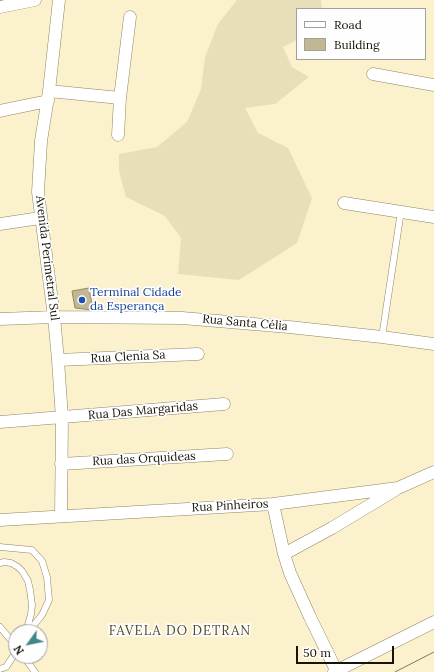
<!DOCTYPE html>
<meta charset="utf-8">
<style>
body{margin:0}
#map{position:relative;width:434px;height:672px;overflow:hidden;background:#fbf1cc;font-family:Lora,serif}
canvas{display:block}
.legend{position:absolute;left:296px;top:8px;width:130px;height:52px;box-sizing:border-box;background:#fefefe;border:1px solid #a2a09b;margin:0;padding:5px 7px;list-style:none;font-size:12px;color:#171306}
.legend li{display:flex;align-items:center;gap:8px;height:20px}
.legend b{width:20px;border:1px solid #a2a09b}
.north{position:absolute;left:8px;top:624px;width:40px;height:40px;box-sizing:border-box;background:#fefefe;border:1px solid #a2a09b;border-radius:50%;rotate:237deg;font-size:11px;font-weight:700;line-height:16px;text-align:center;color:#171306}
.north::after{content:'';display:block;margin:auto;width:14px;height:18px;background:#408887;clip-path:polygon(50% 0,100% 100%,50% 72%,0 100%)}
.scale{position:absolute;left:296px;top:646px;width:98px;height:18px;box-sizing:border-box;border:2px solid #171306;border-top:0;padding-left:5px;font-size:12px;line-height:14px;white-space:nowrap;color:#171306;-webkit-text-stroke:3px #fefefe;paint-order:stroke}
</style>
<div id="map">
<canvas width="434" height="672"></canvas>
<ul class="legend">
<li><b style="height:5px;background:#fff"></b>Road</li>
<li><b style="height:11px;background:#c1b794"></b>Building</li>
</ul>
<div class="north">N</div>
<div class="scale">50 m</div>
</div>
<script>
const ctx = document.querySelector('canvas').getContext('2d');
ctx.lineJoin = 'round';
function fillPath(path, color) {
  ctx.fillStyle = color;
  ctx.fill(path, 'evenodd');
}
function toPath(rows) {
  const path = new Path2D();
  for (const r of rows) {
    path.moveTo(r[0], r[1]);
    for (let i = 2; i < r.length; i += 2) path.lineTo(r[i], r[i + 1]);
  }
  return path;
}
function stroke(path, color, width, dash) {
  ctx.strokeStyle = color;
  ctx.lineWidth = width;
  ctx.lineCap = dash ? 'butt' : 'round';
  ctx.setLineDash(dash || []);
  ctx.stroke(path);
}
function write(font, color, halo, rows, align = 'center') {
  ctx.font = font + ' Lora,serif';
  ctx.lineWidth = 3.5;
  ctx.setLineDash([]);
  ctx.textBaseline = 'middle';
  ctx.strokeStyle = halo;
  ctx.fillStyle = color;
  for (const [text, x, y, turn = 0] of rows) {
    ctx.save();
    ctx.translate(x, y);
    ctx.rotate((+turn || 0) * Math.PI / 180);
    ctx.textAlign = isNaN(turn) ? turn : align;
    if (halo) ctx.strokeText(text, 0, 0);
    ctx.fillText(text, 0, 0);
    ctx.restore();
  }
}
fillPath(toPath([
 [237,0,321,0,322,9,297,9,297,40,283,47,292,67,309,77,275,104,245,108,258,133,288,148,312,198,297,243,239,280,178,274,181,238,165,216,126,197,119,171,119,154,157,147,187,122,201,89,205,57,218,24]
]), '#e8dfba');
const building = toPath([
 [89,288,93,310,75,308,72,291,89,288]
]);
fillPath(building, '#c1b794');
stroke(building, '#938a68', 1);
const lane = toPath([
 [382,337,401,211],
 [0,547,32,550,42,561,47,577,49,600,42,615,28,632],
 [0,563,4,562,11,563,18,567,22,571,28,581,30,590,32,605,31,614,26,632],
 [0,627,16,646],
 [23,656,35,672],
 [0,669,6,667,16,652]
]);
const street = toPath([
 [59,0,49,91,41,141,38,192,54,317,58,360,62,418,61,516],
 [0,7,35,0],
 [373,74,434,85],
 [49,91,120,98],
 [0,111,48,101],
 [118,135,120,98,130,17],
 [344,203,434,217],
 [0,224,40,218],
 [0,319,54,317,182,318,289,327,382,337,434,344],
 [58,360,198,354],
 [0,422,224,404],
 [61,464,227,454],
 [273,504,284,554,290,573,310,617,336,670],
 [0,520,273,504,398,488,434,472],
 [284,554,332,528,395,490],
 [334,672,434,622]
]);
stroke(lane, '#8e8562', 7);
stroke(street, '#8e8562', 13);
stroke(lane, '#fff', 6);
stroke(street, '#fff', 12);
stroke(toPath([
 [395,672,434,652]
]), '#807961', 1);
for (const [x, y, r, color] of [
 [82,300,4,"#1a4fb4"]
]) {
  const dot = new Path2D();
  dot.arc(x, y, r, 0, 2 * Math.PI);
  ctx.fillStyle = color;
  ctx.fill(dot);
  stroke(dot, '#fefefe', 1.5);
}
write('12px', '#171306', '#fefefe', [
 ["Avenida Perimetral Sul",47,258,83],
 ["Rua Santa Célia",245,323,5],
 ["Rua Clenia Sa",128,357,-3],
 ["Rua Das Margaridas",143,411,-5],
 ["Rua das Orquideas",144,459,-3],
 ["Rua Pinheiros",230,506,-3]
]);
write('12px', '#164399', '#fefefe', [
 ["Terminal Cidade",90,293],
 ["da Esperança",90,307]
], 'left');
ctx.letterSpacing = '1px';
write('13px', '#514828', '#fefefe', [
 ["FAVELA DO DETRAN",180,631]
]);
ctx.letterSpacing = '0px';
</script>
